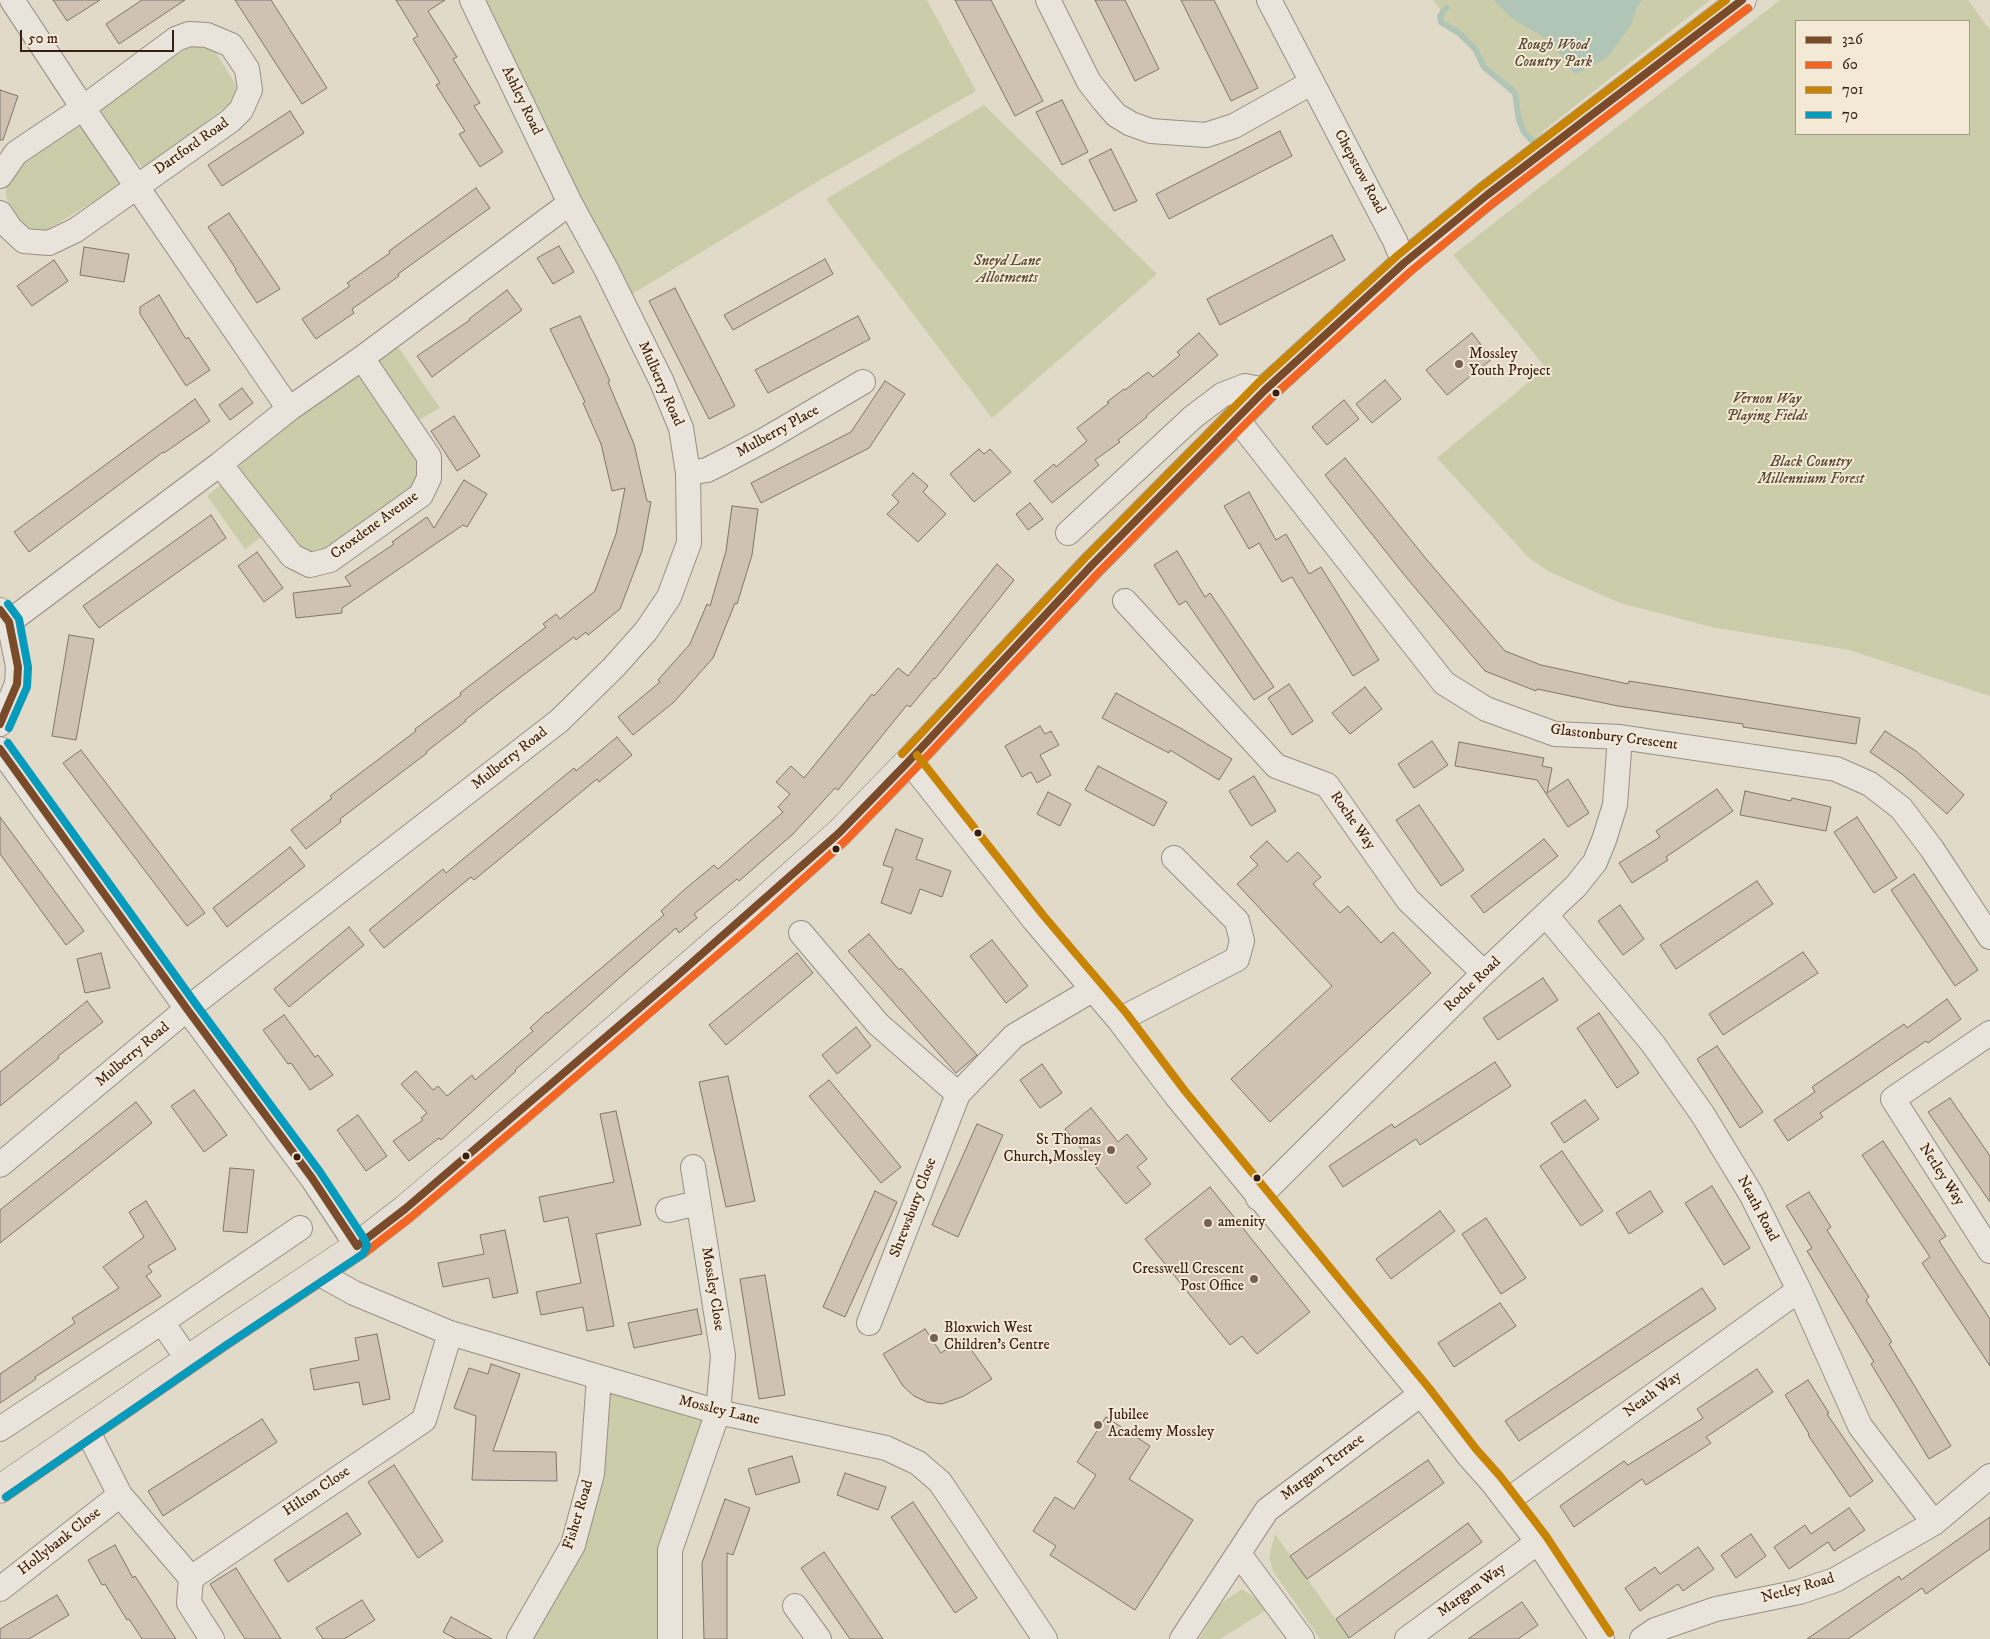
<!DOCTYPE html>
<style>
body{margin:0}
#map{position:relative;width:1990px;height:1639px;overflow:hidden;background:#e2dac8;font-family:"IM FELL DW Pica",serif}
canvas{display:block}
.legend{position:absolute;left:1795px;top:20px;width:175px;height:115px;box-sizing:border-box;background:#f3e9d5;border:1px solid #a89888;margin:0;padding:6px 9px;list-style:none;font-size:15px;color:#381f15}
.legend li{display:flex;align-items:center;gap:10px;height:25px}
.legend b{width:25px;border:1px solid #a89888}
.scale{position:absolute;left:20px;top:30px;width:154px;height:22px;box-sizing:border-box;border:2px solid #381f15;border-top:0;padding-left:6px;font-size:15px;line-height:18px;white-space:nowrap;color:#381f15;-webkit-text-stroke:4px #f3e9d5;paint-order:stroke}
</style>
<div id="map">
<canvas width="1990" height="1639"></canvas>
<ul class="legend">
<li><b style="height:6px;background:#7a4b2a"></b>326</li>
<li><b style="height:6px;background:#f26522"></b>60</li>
<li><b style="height:6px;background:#c78405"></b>701</li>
<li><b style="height:6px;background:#069bbc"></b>70</li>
</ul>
<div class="scale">50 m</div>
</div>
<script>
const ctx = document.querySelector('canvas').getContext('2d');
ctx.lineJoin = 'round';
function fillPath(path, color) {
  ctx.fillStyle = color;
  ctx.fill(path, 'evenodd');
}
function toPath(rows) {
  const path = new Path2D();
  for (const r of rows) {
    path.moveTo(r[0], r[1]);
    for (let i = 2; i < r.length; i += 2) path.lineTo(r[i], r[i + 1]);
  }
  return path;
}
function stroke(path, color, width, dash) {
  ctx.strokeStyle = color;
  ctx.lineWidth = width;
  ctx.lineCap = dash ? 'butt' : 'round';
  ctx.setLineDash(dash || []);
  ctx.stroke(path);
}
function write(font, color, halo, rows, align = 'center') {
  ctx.font = font + ' "IM FELL DW Pica",serif';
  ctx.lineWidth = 4;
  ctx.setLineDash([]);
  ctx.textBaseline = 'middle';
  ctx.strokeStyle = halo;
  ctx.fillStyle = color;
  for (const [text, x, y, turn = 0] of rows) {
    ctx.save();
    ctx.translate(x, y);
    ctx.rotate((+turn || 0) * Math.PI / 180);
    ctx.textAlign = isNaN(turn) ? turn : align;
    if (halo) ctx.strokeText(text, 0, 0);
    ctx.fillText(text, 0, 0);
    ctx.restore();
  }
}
fillPath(toPath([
 [486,0,927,0,976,91,815,183,629,296],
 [1433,0,1710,0,1543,131,1535,144,1524,132,1519,120,1515,93,1484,67,1475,49,1460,34,1441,22,1440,9],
 [1780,0,1968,0,1990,30,1990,696,1849,650,1712,627,1620,603,1548,571,1529,558,1437,458,1546,368,1453,255],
 [1796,21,1969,21,1969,134,1796,134],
 [206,46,215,51,236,85,234,100,152,164,142,167,126,150,101,110,110,99,189,47],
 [984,105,1157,274,992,418,826,199],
 [83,124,122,184,45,231,31,231,15,218,6,197,6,184,12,173,73,126],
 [398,347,440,408,417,421,378,361],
 [355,376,364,377,422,465,414,487,320,555,298,550,237,473,243,457],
 [224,482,264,535,245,549,207,496],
 [609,1392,705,1417,661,1545,657,1639,533,1639,580,1553],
 [1275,1534,1350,1639,1320,1639,1273,1571,1269,1557],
 [1242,1589,1270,1608,1220,1639,1199,1639,1220,1604]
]), '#cbccaa');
fillPath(toPath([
 [1494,0,1642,0,1637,7,1631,25,1607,58,1575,74,1549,40,1511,18]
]), '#b0c5b5');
stroke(toPath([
 [1446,8,1440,16,1441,22,1460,34,1475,49,1484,67,1515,93,1519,120,1524,132,1535,144]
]), '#b0c5b5', 6);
const building = toPath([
 [53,0,100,0,67,21,53,0],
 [142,0,185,0,119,44,106,24,142,0],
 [235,0,271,0,327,88,302,104,235,0],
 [396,0,445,0,428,11,457,57,453,59,480,103,474,106,503,152,480,167,459,134,465,131,436,85,440,83,413,39,418,36,396,0],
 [955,0,991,0,1043,101,1015,116,955,0],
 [1095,0,1125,0,1159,69,1135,81,1095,0],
 [1181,0,1214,0,1258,88,1231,101,1181,0],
 [0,90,18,96,3,140,0,140,0,90],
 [1062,100,1088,152,1062,165,1036,112,1062,100],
 [290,111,304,133,222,186,208,165,290,111],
 [1280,131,1292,156,1169,219,1156,194,1280,131],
 [1111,149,1137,201,1114,211,1089,160,1111,149],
 [476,188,490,208,398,274,399,276,352,309,354,313,316,339,302,319,350,286,347,283,390,253,389,251,476,188],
 [229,213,280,289,257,303,235,270,236,269,208,227,229,213],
 [1332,235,1345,260,1220,325,1207,299,1332,235],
 [559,246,574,272,553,284,537,258,559,246],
 [84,247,129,254,124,282,80,275,84,247],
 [825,259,833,274,733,330,724,315,825,259],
 [54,260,68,281,32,306,17,286,54,260],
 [675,288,735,406,709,419,649,301,675,288],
 [507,290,522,310,432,377,417,356,470,320,469,319,507,290],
 [159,295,186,339,188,337,210,370,186,386,140,314,140,307,159,295],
 [580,316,610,381,608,382,634,444,647,501,651,502,642,551,620,609,588,635,586,632,576,640,574,637,506,688,465,720,466,721,426,752,427,753,340,819,341,822,306,849,291,830,332,798,330,796,416,731,415,729,461,695,460,693,546,627,543,624,556,614,560,619,595,591,616,534,625,488,612,491,601,444,583,403,585,402,550,329,580,316],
 [858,316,870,339,768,393,755,370,858,316],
 [1199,333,1218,355,1146,416,1147,417,1118,440,1120,442,1095,460,1099,465,1052,503,1034,481,1054,464,1056,467,1087,441,1077,428,1109,403,1107,402,1124,389,1125,390,1148,372,1153,377,1180,355,1177,352,1199,333],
 [1472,333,1492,359,1447,395,1426,370,1472,333],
 [1385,380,1401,399,1372,423,1356,404,1385,380],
 [885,381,905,394,869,448,761,503,751,483,851,432,885,381],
 [242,388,253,403,230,420,219,405,242,388],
 [195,399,210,421,164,453,163,452,29,552,14,532,195,399],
 [1344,400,1359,419,1327,445,1312,427,1344,400],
 [454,416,480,456,457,471,431,431,454,416],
 [979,449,984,454,990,449,1011,472,974,502,950,474,979,449],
 [1345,458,1427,560,1505,651,1541,665,1628,684,1629,681,1860,718,1856,744,1743,727,1743,724,1618,706,1537,689,1536,691,1485,671,1406,577,1325,475,1345,458],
 [913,473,928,486,923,492,946,514,918,542,887,514,899,502,892,495,913,473],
 [464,480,487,494,467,527,463,525,342,608,342,613,296,618,293,593,351,586,345,577,394,544,392,542,427,517,434,528,464,480],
 [1249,492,1276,540,1286,534,1309,574,1321,567,1379,660,1353,676,1292,577,1282,582,1259,543,1249,549,1224,506,1249,492],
 [1030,503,1043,519,1028,530,1016,514,1030,503],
 [732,506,758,509,752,555,737,604,735,603,713,658,674,702,633,735,618,717,660,682,658,680,690,644,707,604,710,606,726,551,732,506],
 [211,515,226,538,99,628,83,606,211,515],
 [1177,551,1205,597,1210,593,1274,687,1254,700,1186,601,1179,605,1154,565,1177,551],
 [257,552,283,588,264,602,238,566,257,552],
 [997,564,1014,580,935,679,934,678,910,707,907,705,838,790,835,788,793,834,739,881,737,879,694,914,697,918,679,933,676,928,515,1070,516,1071,441,1140,439,1138,409,1161,393,1141,423,1120,421,1118,427,1113,401,1084,416,1071,433,1090,438,1086,447,1096,472,1075,475,1080,533,1031,530,1028,547,1012,548,1013,664,915,661,911,684,890,714,865,718,869,783,812,778,807,790,794,776,782,791,766,804,778,872,694,874,696,898,668,908,676,997,564],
 [69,635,94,639,76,740,52,736,69,635],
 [1289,684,1313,721,1292,735,1268,698,1289,684],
 [1365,687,1382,709,1350,734,1332,713,1365,687],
 [1116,693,1182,729,1232,759,1219,780,1170,750,1169,753,1102,718,1116,693],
 [1040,726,1045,734,1051,731,1059,745,1040,755,1051,775,1037,783,1031,772,1022,777,1005,746,1040,726],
 [1885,731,1916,751,1964,795,1947,814,1902,774,1870,752,1885,731],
 [617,737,632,755,599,782,597,779,474,880,471,877,384,948,369,930,443,869,446,873,574,768,576,771,617,737],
 [1432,741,1448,765,1414,788,1398,764,1432,741],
 [1459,742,1544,758,1542,766,1552,768,1547,793,1568,779,1589,813,1568,827,1537,780,1455,766,1459,742],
 [81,750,205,913,187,926,63,763,81,750],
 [1098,766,1167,802,1154,826,1085,790,1098,766],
 [1254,776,1276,811,1251,826,1229,791,1254,776],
 [1717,789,1733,811,1666,857,1668,860,1632,883,1619,863,1660,837,1656,831,1717,789],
 [1745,791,1791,801,1792,798,1831,807,1826,831,1740,815,1745,791],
 [1048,792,1071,804,1060,826,1037,814,1048,792],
 [1419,805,1464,870,1441,886,1396,820,1419,805],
 [0,817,84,931,66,945,0,854,0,817],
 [1857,817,1897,878,1874,893,1834,832,1857,817],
 [896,829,923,839,916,859,951,871,942,897,920,889,911,914,881,903,893,868,883,865,896,829],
 [1544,839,1558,856,1484,913,1471,896,1544,839],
 [1267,841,1287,862,1298,852,1321,877,1313,884,1340,913,1348,906,1381,943,1393,932,1431,973,1270,1122,1231,1079,1332,986,1237,884,1258,865,1250,857,1267,841],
 [290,847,305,866,227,927,213,908,290,847],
 [1914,874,1978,970,1955,986,1891,890,1914,874],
 [1757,881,1773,904,1676,969,1660,945,1757,881],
 [1620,905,1644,939,1623,955,1598,921,1620,905],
 [349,927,364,945,289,1007,274,989,349,927],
 [869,934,899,970,901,968,977,1055,956,1073,848,951,869,934],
 [992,940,1028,986,1006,1003,970,956,992,940],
 [1803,952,1818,973,1723,1035,1709,1014,1803,952],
 [101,953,110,988,85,993,77,959,101,953],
 [797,953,813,973,726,1045,709,1025,797,953],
 [1543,978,1558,1000,1498,1040,1483,1018,1543,978],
 [1947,999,1961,1019,1928,1043,1926,1041,1820,1113,1823,1117,1788,1141,1774,1120,1815,1092,1812,1087,1904,1024,1907,1028,1947,999],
 [87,1001,103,1022,58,1056,59,1058,0,1106,0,1072,87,1001],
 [1599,1013,1639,1073,1617,1088,1577,1028,1599,1013],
 [284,1015,315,1057,318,1055,333,1075,310,1090,291,1063,288,1064,263,1030,284,1015],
 [856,1027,871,1046,837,1074,822,1055,856,1027],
 [1717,1046,1763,1112,1740,1128,1697,1059,1717,1046],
 [1495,1062,1511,1086,1420,1145,1416,1139,1343,1187,1329,1166,1392,1124,1394,1128,1495,1062],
 [1042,1064,1062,1093,1040,1108,1020,1080,1042,1064],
 [728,1076,755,1201,726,1207,699,1082,728,1076],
 [829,1080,901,1167,881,1183,809,1096,829,1080],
 [194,1090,227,1135,204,1152,171,1106,194,1090],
 [1950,1098,1990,1156,1990,1202,1928,1112,1950,1098],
 [1585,1100,1599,1119,1564,1143,1551,1123,1585,1100],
 [136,1102,152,1123,0,1243,0,1210,136,1102],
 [1091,1108,1118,1142,1127,1134,1147,1159,1137,1167,1151,1184,1126,1204,1065,1129,1091,1108],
 [616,1111,641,1225,596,1234,614,1326,587,1331,583,1307,541,1315,536,1292,581,1283,568,1217,544,1222,539,1197,614,1182,600,1114,616,1111],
 [358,1115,387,1156,366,1171,337,1130,358,1115],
 [977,1124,1003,1135,958,1237,932,1225,977,1124],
 [1883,1141,1946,1236,1939,1241,1990,1319,1990,1366,1922,1263,1930,1257,1862,1155,1883,1141],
 [1562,1151,1603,1211,1581,1226,1540,1166,1562,1151],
 [230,1168,254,1170,247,1233,223,1231,230,1168],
 [1712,1186,1750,1248,1724,1265,1685,1203,1712,1186],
 [1210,1187,1310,1312,1257,1354,1242,1336,1230,1345,1145,1239,1210,1187],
 [875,1191,897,1202,845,1317,823,1307,875,1191],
 [1650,1191,1663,1212,1629,1234,1616,1213,1650,1191],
 [1809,1192,1831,1227,1827,1230,1869,1297,1866,1300,1892,1342,1889,1344,1951,1446,1929,1459,1871,1364,1874,1362,1807,1251,1812,1248,1786,1206,1809,1192],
 [146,1201,176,1249,148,1266,152,1272,146,1276,161,1296,35,1377,36,1379,0,1403,0,1374,75,1323,72,1318,119,1288,103,1267,144,1237,129,1212,146,1201],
 [1440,1211,1455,1231,1391,1279,1376,1259,1440,1211],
 [1486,1218,1526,1278,1501,1294,1462,1234,1486,1218],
 [505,1230,518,1293,493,1298,489,1278,443,1287,438,1263,484,1254,480,1235,505,1230],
 [765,1275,785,1395,759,1399,740,1279,765,1275],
 [1702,1288,1716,1309,1519,1441,1505,1421,1702,1288],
 [1500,1303,1516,1326,1454,1367,1438,1343,1500,1303],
 [697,1309,702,1334,634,1348,628,1323,697,1309],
 [925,1329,941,1353,963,1338,992,1379,964,1396,942,1404,927,1402,914,1396,903,1386,883,1354,925,1329],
 [377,1334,390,1399,363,1405,359,1382,314,1390,310,1369,359,1360,355,1338,377,1334],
 [491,1364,520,1374,493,1451,556,1452,557,1481,472,1480,476,1416,454,1408,469,1368,488,1374,491,1364],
 [1757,1369,1773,1392,1706,1437,1711,1443,1646,1485,1642,1479,1574,1527,1560,1506,1624,1461,1628,1465,1703,1418,1697,1409,1757,1369],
 [1808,1380,1829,1413,1827,1414,1873,1481,1850,1497,1808,1435,1809,1434,1785,1395,1808,1380],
 [1106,1417,1150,1446,1129,1479,1193,1520,1135,1610,1050,1555,1056,1546,1033,1531,1055,1497,1074,1509,1096,1475,1077,1462,1106,1417],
 [262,1419,277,1442,163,1516,148,1491,262,1419],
 [792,1456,800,1482,756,1495,748,1469,792,1456],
 [1428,1460,1444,1483,1307,1579,1290,1556,1428,1460],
 [394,1465,443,1541,418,1558,368,1482,394,1465],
 [845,1473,886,1487,878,1510,837,1495,845,1473],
 [725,1499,750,1508,733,1555,727,1553,727,1639,704,1639,702,1563,725,1499],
 [913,1502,977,1598,955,1613,891,1517,913,1502],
 [1849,1508,1865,1530,1834,1551,1828,1542,1789,1569,1774,1547,1805,1525,1811,1534,1849,1508],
 [347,1513,361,1534,288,1582,274,1560,347,1513],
 [1990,1517,1990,1549,1926,1594,1922,1588,1848,1639,1807,1639,1899,1576,1901,1580,1990,1517],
 [1468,1523,1482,1542,1349,1638,1336,1619,1468,1523],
 [1751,1534,1766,1556,1736,1578,1721,1555,1751,1534],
 [115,1545,133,1578,135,1576,176,1639,142,1639,129,1619,127,1620,105,1584,102,1585,88,1560,115,1545],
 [1698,1547,1714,1569,1683,1591,1678,1584,1640,1611,1625,1588,1655,1567,1660,1574,1698,1547],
 [824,1552,883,1639,850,1639,801,1568,824,1552],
 [236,1568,281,1639,245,1639,210,1584,236,1568],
 [57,1595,69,1615,29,1639,0,1639,0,1629,57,1595],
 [362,1600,375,1620,344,1639,323,1639,316,1628,362,1600],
 [1522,1602,1538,1625,1518,1639,1468,1639,1522,1602],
 [451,1617,492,1639,456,1639,443,1632,451,1617]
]);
fillPath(building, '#cfc2b3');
stroke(building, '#7e766c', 1);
const minor = toPath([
 [12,0,83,108,289,409],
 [1048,0,1089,82,1104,101,1116,115,1131,124,1151,131,1206,135,1234,126,1311,83],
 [1269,0,1395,241,1404,263],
 [0,176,16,153,83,108,176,39,189,34,207,35,231,45,247,69,250,90,241,110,230,121,76,230,49,243,24,241,10,228,0,213],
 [1237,419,1444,683,1486,709,1555,734,1620,737,1836,769,1870,784,1901,808,1932,849,1990,937],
 [220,464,292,556,310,565,330,560,421,495,429,478,429,457,362,358],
 [688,473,707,470,723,462,768,438,863,382],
 [1068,533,1193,417,1222,395,1245,386,1265,390],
 [1125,601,1276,766,1327,785,1408,900,1484,973],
 [0,610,9,622,18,667,17,684,0,724],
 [9,622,220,464,289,409,362,358,570,203],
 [0,749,187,1009,312,1178,357,1246],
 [909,761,1035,921,1119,1020,1177,1097,1421,1394,1468,1455,1492,1482,1538,1542,1602,1639],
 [1546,915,1653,1044,1703,1115,1751,1194,1799,1290,1860,1426,1934,1523],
 [801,933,878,1024,958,1094],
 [1119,1020,1237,959,1242,941,1237,921,1174,858],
 [1990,1033,1893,1099,1990,1251],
 [0,1165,187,1009,559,721,614,667,646,631,669,597,689,543,688,473,681,428,661,380,606,269,570,203,472,0],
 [1258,1198,1484,973,1576,886,1595,862,1604,840,1615,805,1620,737],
 [668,1210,698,1203],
 [318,1273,354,1293,450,1333,718,1412,886,1448,918,1463,940,1482,1045,1639],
 [162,1322,188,1360],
 [869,1323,958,1094,1014,1036,1092,990],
 [0,1429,162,1322,300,1228],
 [87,1430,120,1495,191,1578],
 [1507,1501,1799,1290],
 [1239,1554,1302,1639],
 [0,1589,120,1495],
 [795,1606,819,1639],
 [212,1639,189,1603,191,1578,424,1420,450,1333],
 [519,1639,573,1545,592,1474,599,1378],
 [670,1639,670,1550,718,1412,723,1356,693,1167],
 [1182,1639,1267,1510,1421,1394],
 [1407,1639,1538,1542],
 [1642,1639,1655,1630,1716,1609,1799,1592,1835,1580,1934,1523,1990,1476]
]);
const major = toPath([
 [0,1489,219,1338,357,1246,405,1209,518,1113,744,918,839,833,909,761,1092,565,1183,473,1265,390,1404,263,1487,195,1742,0]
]);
stroke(minor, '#978f83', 26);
stroke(major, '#7e766c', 29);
stroke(minor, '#e8e4dc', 24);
stroke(major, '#e5dfd6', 28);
stroke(toPath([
 [0,610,9,622,18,667,17,684,0,724],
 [0,749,187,1009,312,1178,357,1246],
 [357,1246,405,1209,670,982,839,833,909,761,1092,565,1265,390,1404,263,1487,195,1742,0]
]), '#7a4b2a', 8);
stroke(toPath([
 [6,1497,225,1346,363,1254,411,1217,524,1121,751,926,846,840,916,768,1099,572,1272,397,1411,271,1493,203,1748,8]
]), '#f26522', 8);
stroke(toPath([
 [902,754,1085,558,1258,383,1397,256,1481,187,1726,0],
 [917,755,1043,915,1127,1014,1185,1091,1429,1388,1476,1449,1500,1476,1546,1536,1610,1633]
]), '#c78405', 8);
stroke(toPath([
 [8,604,19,619,28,667,27,687,9,728],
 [6,1497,225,1346,363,1254,367,1246,365,1240,320,1172,195,1003,8,743]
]), '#069bbc', 8);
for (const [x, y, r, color] of [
 [1459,364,5,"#746054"],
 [1276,393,4.5,"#381f15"],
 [978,833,4.5,"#381f15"],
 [836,849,4.5,"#381f15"],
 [1111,1150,5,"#746054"],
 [466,1156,4.5,"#381f15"],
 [297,1157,4.5,"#381f15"],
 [1257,1178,4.5,"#381f15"],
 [1208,1223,5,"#746054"],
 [1254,1279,5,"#746054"],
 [934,1338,5,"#746054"],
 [1098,1425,5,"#746054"]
]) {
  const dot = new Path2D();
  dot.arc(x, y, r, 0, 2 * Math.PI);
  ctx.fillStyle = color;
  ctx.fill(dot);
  stroke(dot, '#f3e9d5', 2);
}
write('italic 15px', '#584834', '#f3e9d5', [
 ["Rough Wood",1553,46],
 ["Country Park",1553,63],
 ["Sneyd Lane",1007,262],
 ["Allotments",1007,279],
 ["Vernon Way",1767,400],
 ["Playing Fields",1767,417],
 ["Black Country",1811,463],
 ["Millennium Forest",1811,480]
]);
write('15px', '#381f15', '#f3e9d5', [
 ["Ashley Road",521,101,64],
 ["Dartford Road",192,147,-35],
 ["Chepstow Road",1359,172,62],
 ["Mulberry Road",660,384,66],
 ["Mulberry Place",778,432,-29],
 ["Croxdene Avenue",375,526,-36],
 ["Glastonbury Crescent",1614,738,7],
 ["Mulberry Road",510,759,-38],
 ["Roche Way",1352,821,55],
 ["Roche Road",1473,985,-44],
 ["Mulberry Road",133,1055,-40],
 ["Netley Way",1941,1175,57],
 ["Shrewsbury Close",914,1208,-69],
 ["Neath Road",1757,1209,62],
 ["Mossley Close",712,1289,81],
 ["Neath Way",1653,1395,-36],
 ["Mossley Lane",719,1411,14],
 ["Margam Terrace",1323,1468,-37],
 ["Hilton Close",317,1492,-34],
 ["Fisher Road",579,1515,-73],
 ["Hollybank Close",60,1542,-38],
 ["Netley Road",1798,1589,-16],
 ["Margam Way",1472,1591,-36]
]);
write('15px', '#381f15', '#f3e9d5', [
 ["Mossley",1469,355],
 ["Youth Project",1469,372],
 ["St Thomas",1101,1141,"right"],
 ["Church,Mossley",1101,1158,"right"],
 ["amenity",1218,1223],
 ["Cresswell Crescent",1244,1270,"right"],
 ["Post Office",1244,1287,"right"],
 ["Bloxwich West",944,1329],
 ["Children's Centre",944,1346],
 ["Jubilee",1108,1416],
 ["Academy Mossley",1108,1433]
], 'left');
</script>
